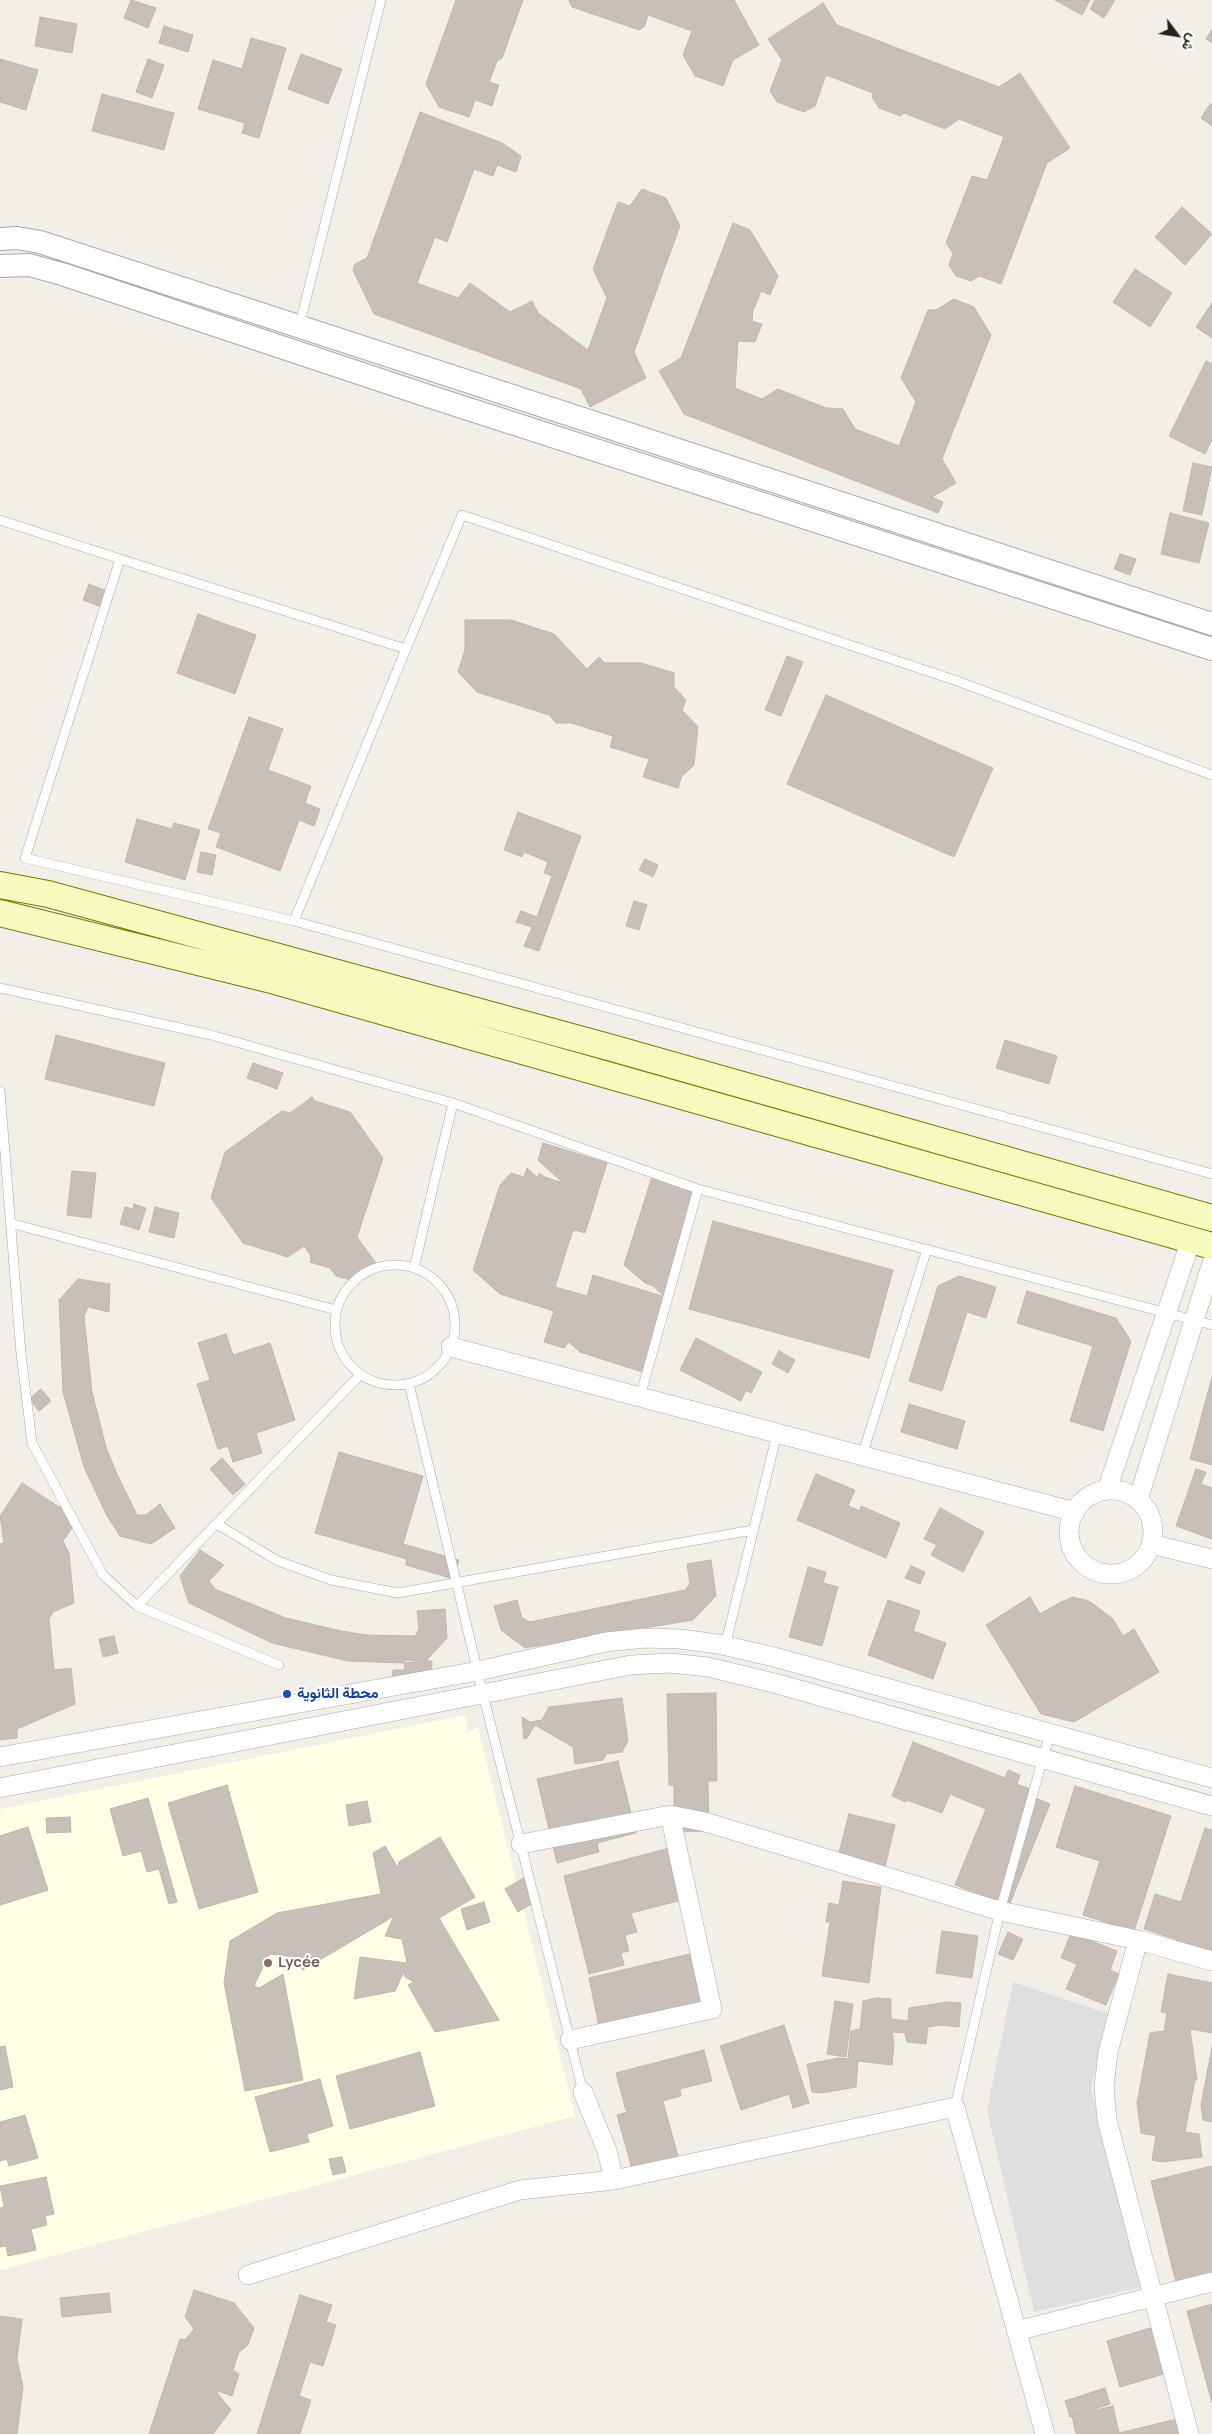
<!DOCTYPE html>
<meta charset="utf-8">
<style>
body{margin:0}
#map{position:relative;width:1212px;height:2434px;overflow:hidden;background:#f2efe9;font-family:Manrope,Vazirmatn,sans-serif}
canvas{display:block}
.north{position:absolute;left:1152px;top:10px;width:50px;height:50px;-webkit-text-stroke:4px #fff;paint-order:stroke;rotate:121deg;font-size:14px;font-weight:700;line-height:20px;text-align:center;color:#222}
.north::after{content:'';display:block;margin:auto;width:18px;height:22px;background:#222;clip-path:polygon(50% 0,100% 100%,50% 72%,0 100%)}
</style>
<div id="map">
<canvas width="1212" height="2434"></canvas>
<div class="north">ش</div>
</div>
<script>
const ctx = document.querySelector('canvas').getContext('2d');
ctx.lineJoin = 'round';
function fillPath(path, color) {
  ctx.fillStyle = color;
  ctx.fill(path, 'evenodd');
}
function toPath(rows) {
  const path = new Path2D();
  for (const r of rows) {
    if (r.length === 3) {
      path.moveTo(r[0] + r[2], r[1]);
      path.arc(r[0], r[1], r[2], 0, 2 * Math.PI);
      continue;
    }
    path.moveTo(r[0], r[1]);
    for (let i = 2; i < r.length; i += 2) path.lineTo(r[i], r[i + 1]);
  }
  return path;
}
function stroke(path, color, width, dash) {
  ctx.strokeStyle = color;
  ctx.lineWidth = width;
  ctx.lineCap = dash ? 'butt' : 'round';
  ctx.setLineDash(dash || []);
  ctx.stroke(path);
}
function write(font, color, halo, rows, align = 'center') {
  ctx.font = font + ' Manrope,Vazirmatn,sans-serif';
  ctx.lineWidth = 4;
  ctx.setLineDash([]);
  ctx.textBaseline = 'middle';
  ctx.strokeStyle = halo;
  ctx.fillStyle = color;
  for (const [text, x, y, turn = 0] of rows) {
    ctx.save();
    ctx.translate(x, y);
    ctx.rotate((+turn || 0) * Math.PI / 180);
    ctx.textAlign = isNaN(turn) ? turn : align;
    if (halo) ctx.strokeText(text, 0, 0);
    ctx.fillText(text, 0, 0);
    ctx.restore();
  }
}
fillPath(toPath([
 [1013,1982,1109,2014,1091,2089,1142,2287,1034,2312,987,2110]
]), '#e0dfdf');
fillPath(toPath([
 [466,1715,467,1733,478,1727,575,2116,0,2270,0,1809]
]), '#ffffe5');
const building = toPath([
 [131,0,156,8,148,28,124,18,131,0],
 [456,0,523,0,502,58,497,61,489,82,499,85,492,106,475,100,469,117,439,107,426,84,456,0],
 [569,0,734,0,759,45,733,60,723,86,695,76,683,55,692,31,648,15,644,27,639,30,572,7,569,0],
 [1055,0,1090,0,1082,15,1055,0],
 [1095,0,1115,0,1104,18,1090,9,1095,0],
 [823,3,837,25,999,87,1020,73,1070,148,1047,163,1001,284,979,276,971,281,956,276,949,265,953,253,946,243,972,176,987,180,1004,137,959,119,945,129,904,113,900,116,879,108,872,97,873,93,826,75,815,106,804,112,777,102,770,91,782,60,768,39,823,3],
 [40,17,77,24,72,53,35,46,40,17],
 [164,26,193,35,188,52,159,43,164,26],
 [1212,29,1212,43,1206,39,1212,29],
 [251,38,286,48,259,138,242,133,245,123,198,109,213,60,242,69,251,38],
 [301,54,342,69,328,104,288,89,301,54],
 [0,59,38,70,26,110,0,102,0,59],
 [148,59,164,65,152,98,136,92,148,59],
 [102,94,174,113,164,150,92,131,102,94],
 [1210,104,1212,105,1212,126,1201,118,1210,104],
 [420,112,502,143,521,156,516,172,497,165,493,176,474,169,447,242,435,237,417,283,458,298,470,283,510,312,532,301,538,313,588,350,607,298,593,269,618,202,630,206,642,189,666,198,680,226,634,352,646,378,590,407,581,389,374,314,353,270,355,264,367,258,420,112],
 [1182,207,1212,234,1185,265,1155,237,1182,207],
 [733,223,750,230,778,276,770,295,761,291,753,311,752,321,762,324,755,342,738,341,735,388,762,399,778,389,826,408,843,409,855,429,899,446,916,402,901,378,928,310,936,310,954,299,974,307,991,335,942,459,956,483,932,497,943,502,938,513,684,414,659,371,681,358,733,223],
 [1135,269,1172,293,1150,327,1113,302,1135,269],
 [1212,303,1212,338,1196,327,1212,303],
 [1206,361,1212,364,1212,439,1205,454,1169,436,1206,361],
 [1193,463,1212,467,1202,515,1183,511,1193,463],
 [1170,513,1209,523,1199,563,1161,554,1170,513],
 [1120,554,1136,559,1130,575,1114,569,1120,554],
 [89,584,107,591,101,607,83,600,89,584],
 [198,614,256,635,235,694,177,673,198,614],
 [465,620,511,620,554,634,587,669,599,657,605,663,641,663,674,673,674,687,686,700,682,710,698,727,694,765,682,776,678,788,643,777,649,759,610,747,613,736,571,723,556,723,549,715,477,692,458,672,465,650,465,620],
 [787,656,803,662,781,716,765,710,787,656],
 [826,695,993,768,954,857,787,784,826,695],
 [249,717,283,729,268,770,311,786,305,803,320,809,314,826,299,820,280,871,216,847,221,833,208,829,249,717],
 [518,812,581,836,539,951,524,946,532,927,516,922,521,911,537,917,552,876,544,873,548,862,524,852,522,857,504,850,518,812],
 [137,819,172,829,174,823,200,830,185,880,125,862,137,819],
 [201,852,216,855,212,875,197,872,201,852],
 [645,859,658,865,653,877,639,870,645,859],
 [634,901,647,905,639,930,626,926,634,901],
 [56,1035,165,1063,154,1106,45,1079,56,1035],
 [1005,1040,1057,1056,1049,1084,996,1068,1005,1040],
 [253,1063,283,1073,277,1089,247,1078,253,1063],
 [312,1097,315,1101,350,1112,383,1158,357,1237,376,1263,354,1281,336,1276,330,1268,310,1262,311,1256,304,1246,288,1257,243,1243,211,1198,225,1152,282,1111,290,1113,312,1097],
 [543,1143,607,1163,585,1233,575,1230,572,1233,555,1287,587,1296,593,1275,665,1297,653,1286,645,1283,624,1265,652,1177,699,1192,642,1372,580,1352,569,1342,564,1348,544,1342,554,1311,500,1294,473,1270,500,1185,511,1173,524,1177,527,1168,538,1178,539,1173,545,1177,563,1183,538,1160,543,1143],
 [72,1171,96,1173,91,1218,67,1215,72,1171],
 [134,1204,146,1208,139,1230,120,1224,125,1207,133,1209,134,1204],
 [155,1207,179,1213,174,1238,149,1232,155,1207],
 [713,1221,893,1270,869,1358,689,1309,713,1221],
 [959,1276,996,1287,986,1318,967,1312,942,1391,909,1381,938,1286,959,1276],
 [78,1279,110,1284,109,1312,88,1307,84,1316,92,1392,106,1447,116,1472,137,1515,146,1515,160,1504,175,1528,151,1544,120,1536,107,1516,84,1467,63,1392,59,1300,78,1279],
 [1027,1291,1116,1318,1131,1341,1103,1431,1070,1421,1093,1346,1017,1323,1027,1291],
 [226,1334,233,1355,270,1343,295,1420,256,1433,262,1453,233,1462,228,1446,218,1449,197,1384,210,1380,198,1343,226,1334],
 [696,1338,762,1372,751,1393,746,1390,741,1401,680,1370,696,1338],
 [779,1351,795,1360,788,1373,772,1364,779,1351],
 [1212,1377,1212,1465,1190,1459,1212,1377],
 [41,1389,51,1401,39,1411,29,1399,41,1389],
 [909,1404,965,1421,957,1449,901,1432,909,1404],
 [339,1452,423,1476,403,1544,459,1560,453,1579,406,1565,407,1559,315,1533,339,1452],
 [222,1458,245,1484,233,1495,210,1469,222,1458],
 [1196,1469,1206,1472,1201,1484,1212,1488,1212,1539,1176,1526,1196,1469],
 [816,1474,855,1490,848,1506,860,1511,861,1506,900,1523,886,1558,797,1520,816,1474],
 [22,1483,78,1519,63,1541,69,1553,74,1603,53,1612,49,1619,54,1670,71,1668,75,1704,17,1729,17,1738,0,1740,0,1544,4,1543,0,1516,22,1483],
 [940,1508,984,1532,963,1572,931,1555,937,1545,924,1539,940,1508],
 [200,1550,224,1565,209,1581,215,1589,286,1618,341,1631,367,1635,415,1636,419,1629,417,1611,445,1609,447,1638,426,1661,402,1663,348,1661,272,1643,189,1603,180,1576,200,1550],
 [711,1560,716,1596,693,1620,525,1648,501,1630,494,1606,517,1600,522,1618,530,1622,685,1590,690,1584,687,1564,711,1560],
 [911,1566,925,1572,920,1584,905,1578,911,1566],
 [808,1567,826,1572,823,1583,838,1587,822,1646,789,1637,808,1567],
 [1030,1597,1040,1614,1061,1602,1073,1597,1089,1601,1113,1619,1123,1636,1134,1629,1159,1672,1074,1722,1041,1714,986,1625,1030,1597],
 [888,1600,920,1611,913,1631,946,1643,933,1679,868,1655,888,1600],
 [114,1636,118,1653,103,1657,99,1639,114,1636],
 [405,1660,432,1661,431,1680,392,1686,393,1670,404,1670,405,1660],
 [716,1693,717,1781,708,1781,709,1831,674,1832,674,1785,669,1785,667,1694,716,1693],
 [622,1698,628,1741,622,1752,606,1754,603,1760,575,1764,573,1747,535,1725,527,1738,524,1739,522,1717,530,1722,542,1720,549,1707,622,1698],
 [913,1742,1005,1778,1008,1770,1020,1775,1017,1784,1030,1789,1028,1795,1050,1804,1009,1906,955,1885,986,1809,950,1794,942,1813,907,1800,906,1802,892,1796,913,1742],
 [618,1761,636,1833,597,1843,599,1852,557,1863,537,1779,618,1761],
 [227,1785,258,1892,199,1909,168,1803,227,1785],
 [1075,1786,1171,1816,1134,1931,1083,1915,1100,1861,1056,1847,1075,1786],
 [148,1798,177,1902,169,1904,159,1869,147,1872,141,1851,123,1856,110,1809,148,1798],
 [367,1801,371,1822,349,1826,346,1805,367,1801],
 [849,1814,895,1825,884,1871,837,1860,849,1814],
 [70,1817,71,1832,47,1833,46,1818,70,1817],
 [28,1827,48,1890,0,1905,0,1836,28,1827],
 [1205,1828,1212,1830,1212,1957,1175,1946,1177,1940,1144,1929,1155,1894,1181,1902,1205,1828],
 [440,1837,475,1897,439,1918,499,2020,435,2032,408,1985,414,1982,405,1977,404,1971,395,1991,354,1999,360,1957,407,1963,402,1939,385,1936,394,1916,303,1970,296,1957,269,1954,254,1986,259,1988,283,1974,303,2080,245,2091,224,1983,230,1941,277,1913,381,1894,373,1853,385,1846,398,1868,399,1862,440,1837],
 [673,1847,682,1900,631,1913,637,1932,625,1935,629,1951,621,1953,624,1965,589,1974,564,1876,673,1847],
 [525,1877,539,1899,518,1912,505,1889,525,1877],
 [843,1881,881,1887,869,1983,822,1976,830,1922,826,1922,829,1903,839,1905,843,1881],
 [484,1902,490,1922,467,1930,461,1909,484,1902],
 [942,1931,978,1936,972,1978,936,1973,942,1931],
 [1008,1932,1023,1939,1013,1960,998,1954,1008,1932],
 [1071,1933,1117,1951,1110,1970,1119,1974,1106,2005,1066,1989,1077,1964,1061,1958,1071,1933],
 [698,1952,712,2012,602,2041,589,1978,698,1952],
 [1168,1974,1212,1983,1212,2033,1190,2029,1197,2080,1195,2080,1185,2132,1199,2134,1202,2157,1162,2162,1152,2160,1156,2136,1141,2133,1137,2103,1150,2033,1164,2031,1167,2013,1161,2012,1168,1974],
 [877,1998,891,1999,891,2019,908,2021,909,2008,947,2002,961,2003,959,2027,940,2025,928,2027,926,2044,907,2042,905,2033,892,2032,894,2043,892,2065,858,2061,856,2087,822,2093,812,2092,807,2064,839,2058,848,2059,851,2031,860,2029,863,2001,877,1998],
 [835,2001,853,2004,846,2057,827,2054,835,2001],
 [784,2025,809,2103,793,2108,789,2094,741,2110,720,2046,784,2025],
 [5,2046,13,2087,0,2090,0,2047,5,2046],
 [1212,2047,1212,2122,1203,2120,1201,2105,1212,2047],
 [704,2050,712,2081,680,2089,681,2096,626,2111,616,2073,704,2050],
 [420,2052,435,2106,350,2129,336,2076,420,2052],
 [320,2079,333,2126,307,2134,309,2142,270,2152,255,2097,320,2079],
 [663,2102,680,2163,634,2176,617,2115,663,2102],
 [25,2115,38,2158,9,2166,7,2159,0,2161,0,2122,25,2115],
 [342,2157,346,2172,333,2175,329,2159,342,2157],
 [1212,2166,1212,2283,1178,2291,1151,2181,1212,2166],
 [46,2177,54,2214,45,2216,47,2225,31,2229,36,2250,8,2256,6,2246,0,2247,0,2208,4,2207,0,2186,46,2177],
 [194,2290,234,2303,254,2328,248,2345,239,2352,233,2370,239,2374,232,2396,215,2390,231,2410,213,2434,149,2434,180,2339,185,2340,194,2329,185,2317,194,2290],
 [109,2293,111,2312,62,2317,60,2298,109,2293],
 [300,2295,332,2305,326,2322,336,2325,323,2366,310,2362,299,2396,311,2400,300,2434,257,2434,300,2295],
 [1212,2304,1212,2403,1187,2311,1212,2304],
 [0,2316,22,2319,17,2359,23,2387,17,2434,0,2434,0,2316],
 [1160,2325,1174,2371,1120,2387,1107,2341,1160,2325],
 [1105,2388,1110,2404,1070,2417,1065,2401,1105,2388],
 [1113,2406,1119,2433,1185,2417,1189,2434,1076,2434,1072,2416,1113,2406]
]);
fillPath(building, '#c7bfb8');
stroke(building, '#c4b6ab', 1);
const service = toPath([
 [299,327,381,0],
 [0,520,120,559],
 [406,649,120,559,25,858,294,921,406,649,462,515,957,681,1212,775],
 [294,921,1212,1174],
 [0,988,211,1035,453,1103,698,1189,1212,1325],
 [0,1091,21,1354,32,1443,103,1575,137,1606,279,1665],
 [10,1223,336,1310],
 [395,1325,60],
 [414,1268,453,1103],
 [409,1384,483,1694,583,2092],
 [640,1397,698,1189],
 [862,1456,927,1249],
 [217,1524,278,1561,331,1580,398,1593,753,1530],
 [137,1606,360,1375],
 [725,1646,777,1434],
 [955,2107,1000,1911,1050,1733]
]);
const minor = toPath([
 [451,1347,1075,1512],
 [1107,1490,1191,1240],
 [1111,1532,42],
 [1138,1500,1212,1263],
 [1151,1544,1212,1559],
 [0,1757,478,1671,606,1642,645,1638,680,1639,718,1644,774,1657,1212,1778],
 [0,1788,631,1665,670,1663,708,1667,774,1683,1212,1806],
 [521,1844,670,1815,705,1822,1000,1911,1138,1940,1212,1961],
 [1138,1940,1108,2052,1104,2087,1107,2120,1189,2434],
 [570,2040,712,2009,670,1815],
 [583,2092,607,2151,614,2180,955,2107,1045,2434],
 [248,2275,520,2190,614,2180],
 [1016,2331,1212,2282]
]);
const tertiary = toPath([
 [0,239,17,238,40,242,1212,624],
 [0,266,29,265,62,274,422,394,1212,649]
]);
const secondary = toPath([
 [0,885,48,894,612,1048,1212,1218],
 [0,913,275,981,1212,1246]
]);
stroke(service, '#a9a9a9', 10);
stroke(minor, '#a9a9a9', 20);
stroke(tertiary, '#a9a9a9', 24);
stroke(secondary, '#707d05', 28);
stroke(service, '#fff', 9);
stroke(minor, '#fff', 19);
stroke(tertiary, '#fff', 22);
stroke(secondary, '#f7fabf', 26);
for (const [x, y, r, color] of [
 [287,1694,5,"#1a4fb4"],
 [268,1963,5,"#8d6e63"]
]) {
  const dot = new Path2D();
  dot.arc(x, y, r, 0, 2 * Math.PI);
  ctx.fillStyle = color;
  ctx.fill(dot);
  stroke(dot, '#fff', 2);
}
write('bold 15px', '#164399', '#fff', [
 ["محطة الثانوية",297,1694]
], 'left');
write('bold 15px', '#785e54', '#fff', [
 ["Lycée",278,1963]
], 'left');
</script>
